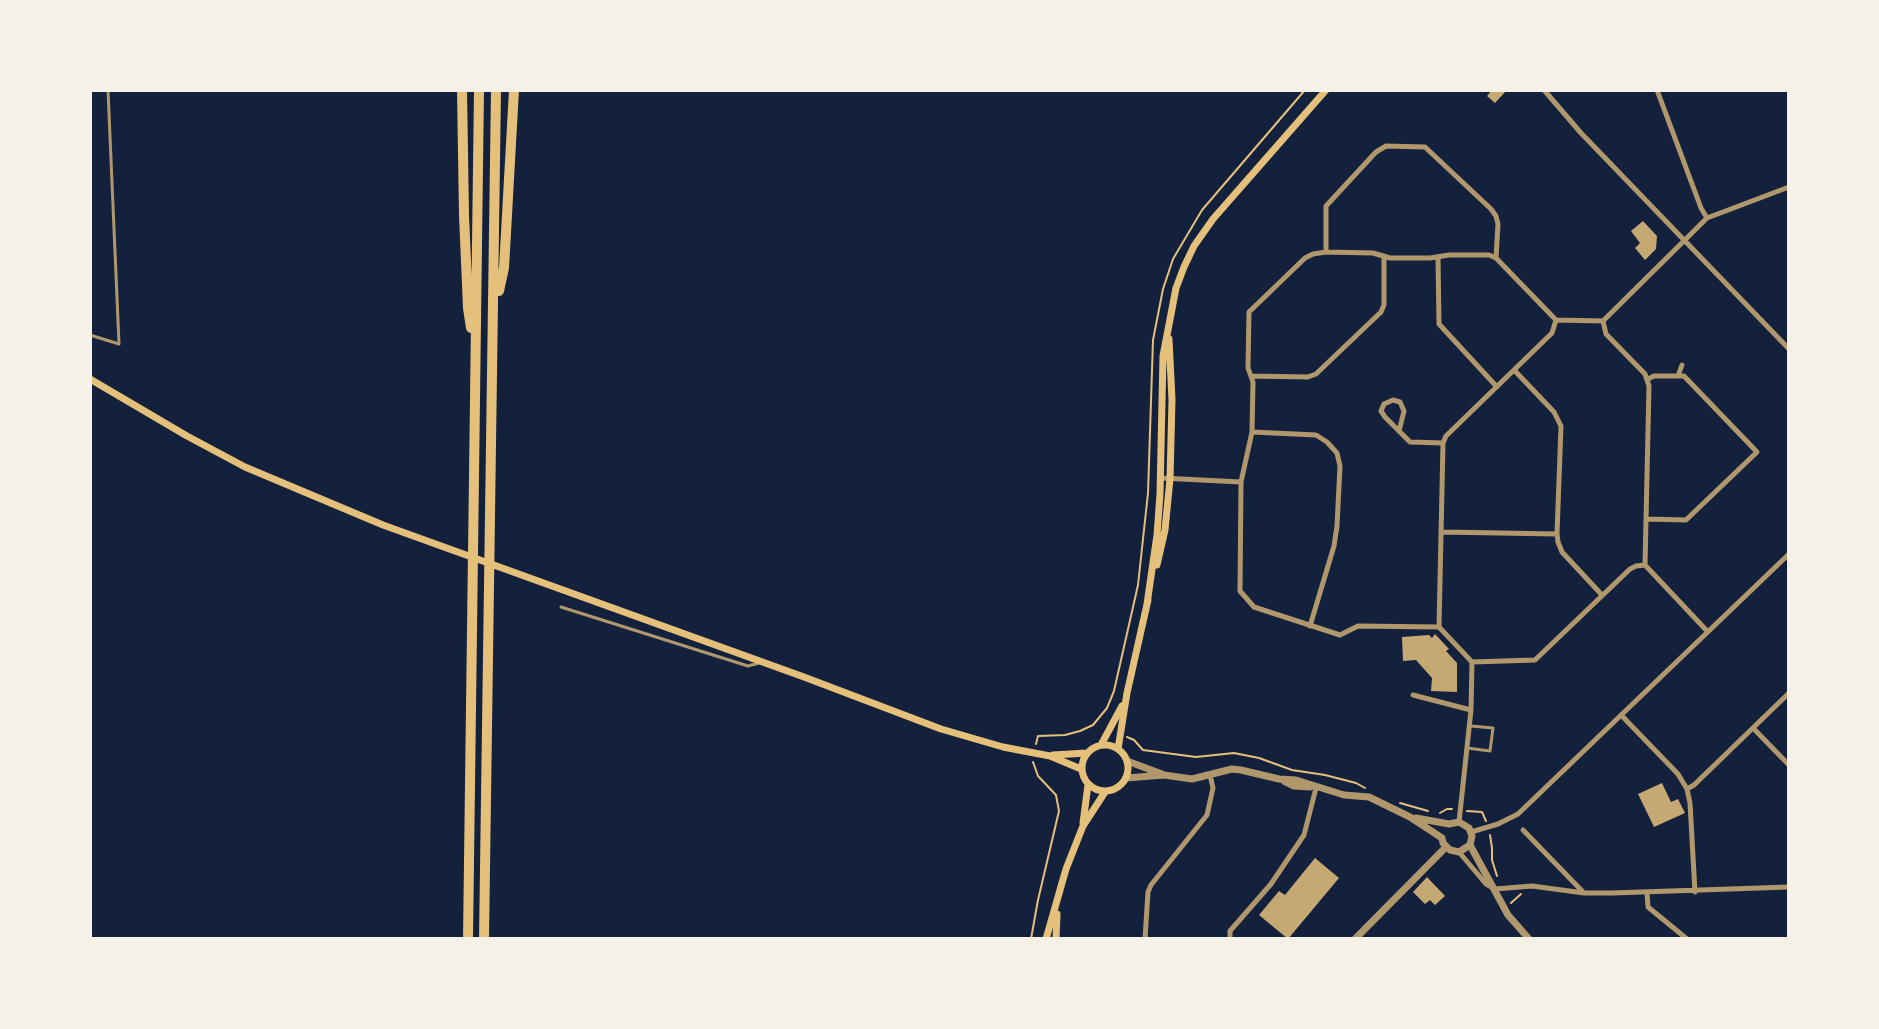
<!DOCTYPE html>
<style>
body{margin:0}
#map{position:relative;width:1879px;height:1029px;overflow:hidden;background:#14213d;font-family:"Libre Baskerville",serif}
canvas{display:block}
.frame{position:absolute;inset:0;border:92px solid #f6f1e7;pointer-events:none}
</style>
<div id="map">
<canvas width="1879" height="1029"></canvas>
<div class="frame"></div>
</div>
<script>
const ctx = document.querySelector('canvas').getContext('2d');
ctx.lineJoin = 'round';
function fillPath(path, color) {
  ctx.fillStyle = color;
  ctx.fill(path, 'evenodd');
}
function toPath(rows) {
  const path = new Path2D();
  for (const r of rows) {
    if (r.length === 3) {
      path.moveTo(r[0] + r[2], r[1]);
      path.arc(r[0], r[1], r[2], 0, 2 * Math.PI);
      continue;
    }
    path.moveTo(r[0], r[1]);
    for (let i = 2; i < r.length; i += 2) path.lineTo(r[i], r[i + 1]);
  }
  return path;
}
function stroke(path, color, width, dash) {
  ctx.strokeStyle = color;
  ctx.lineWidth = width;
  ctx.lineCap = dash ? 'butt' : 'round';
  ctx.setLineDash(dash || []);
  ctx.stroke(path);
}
fillPath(toPath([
 [1490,90,1507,90,1495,103,1487,96,1491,91],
 [1643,221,1657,236,1656,249,1645,260,1635,248,1640,243,1631,231],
 [1435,634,1449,649,1446,651,1457,663,1457,692,1431,691,1432,678,1416,660,1403,661,1402,637,1429,635,1432,638],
 [1662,783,1671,802,1678,799,1685,813,1654,827,1638,794],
 [1315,858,1339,878,1288,939,1259,915,1279,891,1285,895],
 [1427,877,1445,896,1435,905,1430,900,1425,904,1413,892]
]), '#c6a872');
stroke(toPath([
 [1127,737,1134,740,1143,750,1196,757,1234,753,1259,758,1292,770,1325,775,1356,783,1365,788],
 [1036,744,1038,736,1065,735,1080,731,1093,725,1107,708,1114,691,1138,585,1148,493,1153,340,1163,289,1173,259,1202,210,1305,90],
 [1400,803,1428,811],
 [1467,811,1482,812,1486,821],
 [1440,813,1447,809,1452,809],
 [1490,835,1492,848,1492,860,1497,876],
 [1511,903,1521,894],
 [1031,939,1038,900,1059,811,1056,795,1038,776,1033,762]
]), '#e5c07b', 2);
stroke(toPath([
 [90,335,119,344,108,90],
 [561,607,748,666,759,663],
 [1467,748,1490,751,1493,728,1471,726]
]), '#b1986c', 3);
stroke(toPath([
 [1544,90,1581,133,1789,349],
 [1657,90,1701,208,1707,218],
 [1326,252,1326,206,1376,152,1386,146,1425,147,1491,209,1496,216,1498,224,1496,258],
 [1438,257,1439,324,1497,387],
 [1556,320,1603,321,1707,218,1789,187],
 [1603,321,1606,334,1645,374,1649,386,1645,565,1708,632],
 [1515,371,1554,412,1561,426,1557,534],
 [1251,376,1308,377,1316,374,1381,312,1384,305,1384,256],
 [1678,376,1682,365],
 [1399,431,1404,411,1400,402,1393,400,1384,404,1381,411,1385,417,1410,442,1443,443],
 [1252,432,1316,435,1327,442,1337,453,1340,466,1337,526,1334,546,1310,626],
 [1161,478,1241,482],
 [1646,519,1686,520,1757,452,1684,376,1654,376,1648,379],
 [1442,532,1557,534,1558,542,1562,552,1602,595],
 [1439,627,1358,626,1340,635,1254,607,1240,591,1241,482,1252,432,1253,382,1248,368,1249,312,1305,258,1313,254,1326,252,1373,253,1390,258,1430,258,1449,255,1489,255,1496,258,1556,320],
 [1472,662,1535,660,1630,569,1636,566,1645,565],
 [1413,695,1471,710],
 [1621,715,1678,774,1687,789,1690,803,1695,892],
 [1753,728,1789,765],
 [1687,789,1694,785,1789,693],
 [1459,822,1471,710,1472,662,1439,627,1443,443,1446,436,1552,333,1556,320],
 [1523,830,1583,892],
 [1471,832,1498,824,1518,814,1789,554],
 [1459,852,1486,884,1495,889,1532,886,1584,893,1612,893,1789,887],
 [1647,893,1648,907,1687,939],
 [1145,939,1148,892,1151,885,1207,815,1213,788,1210,775],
 [1230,939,1230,931,1271,884,1304,835,1316,788]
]), '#b1986c', 5);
stroke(toPath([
 [1127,761,1162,774],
 [1126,778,1164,775,1192,779,1232,769,1241,770,1279,779,1296,780,1344,795,1369,797,1410,817,1442,838,1443,843,1450,850,1459,852,1470,845],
 [1284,781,1294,786,1310,787],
 [1416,818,1449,824,1459,822,1469,828,1472,836,1470,845,1508,915,1529,939],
 [1355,939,1446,847]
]), '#b1986c', 7);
stroke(toPath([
 [90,379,187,436,245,467,383,525,804,677,941,729,1003,747,1050,756,1081,769],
 [1157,565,1165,530,1170,479,1172,400,1169,339],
 [1147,604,1157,535,1160,494,1163,356,1176,288,1184,267,1194,246,1213,219,1326,90],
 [1105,768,23],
 [1101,745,1122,706],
 [1118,749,1127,693,1148,600],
 [1053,755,1087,753],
 [1083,823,1088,785],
 [1046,939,1066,869,1083,826,1105,792],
 [1056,939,1057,914]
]), '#e5c07b', 7);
stroke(toPath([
 [462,90,464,215,468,308,471,328],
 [499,291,504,268,514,90],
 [468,939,479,90],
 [484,939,496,90]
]), '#e5c07b', 10);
</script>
